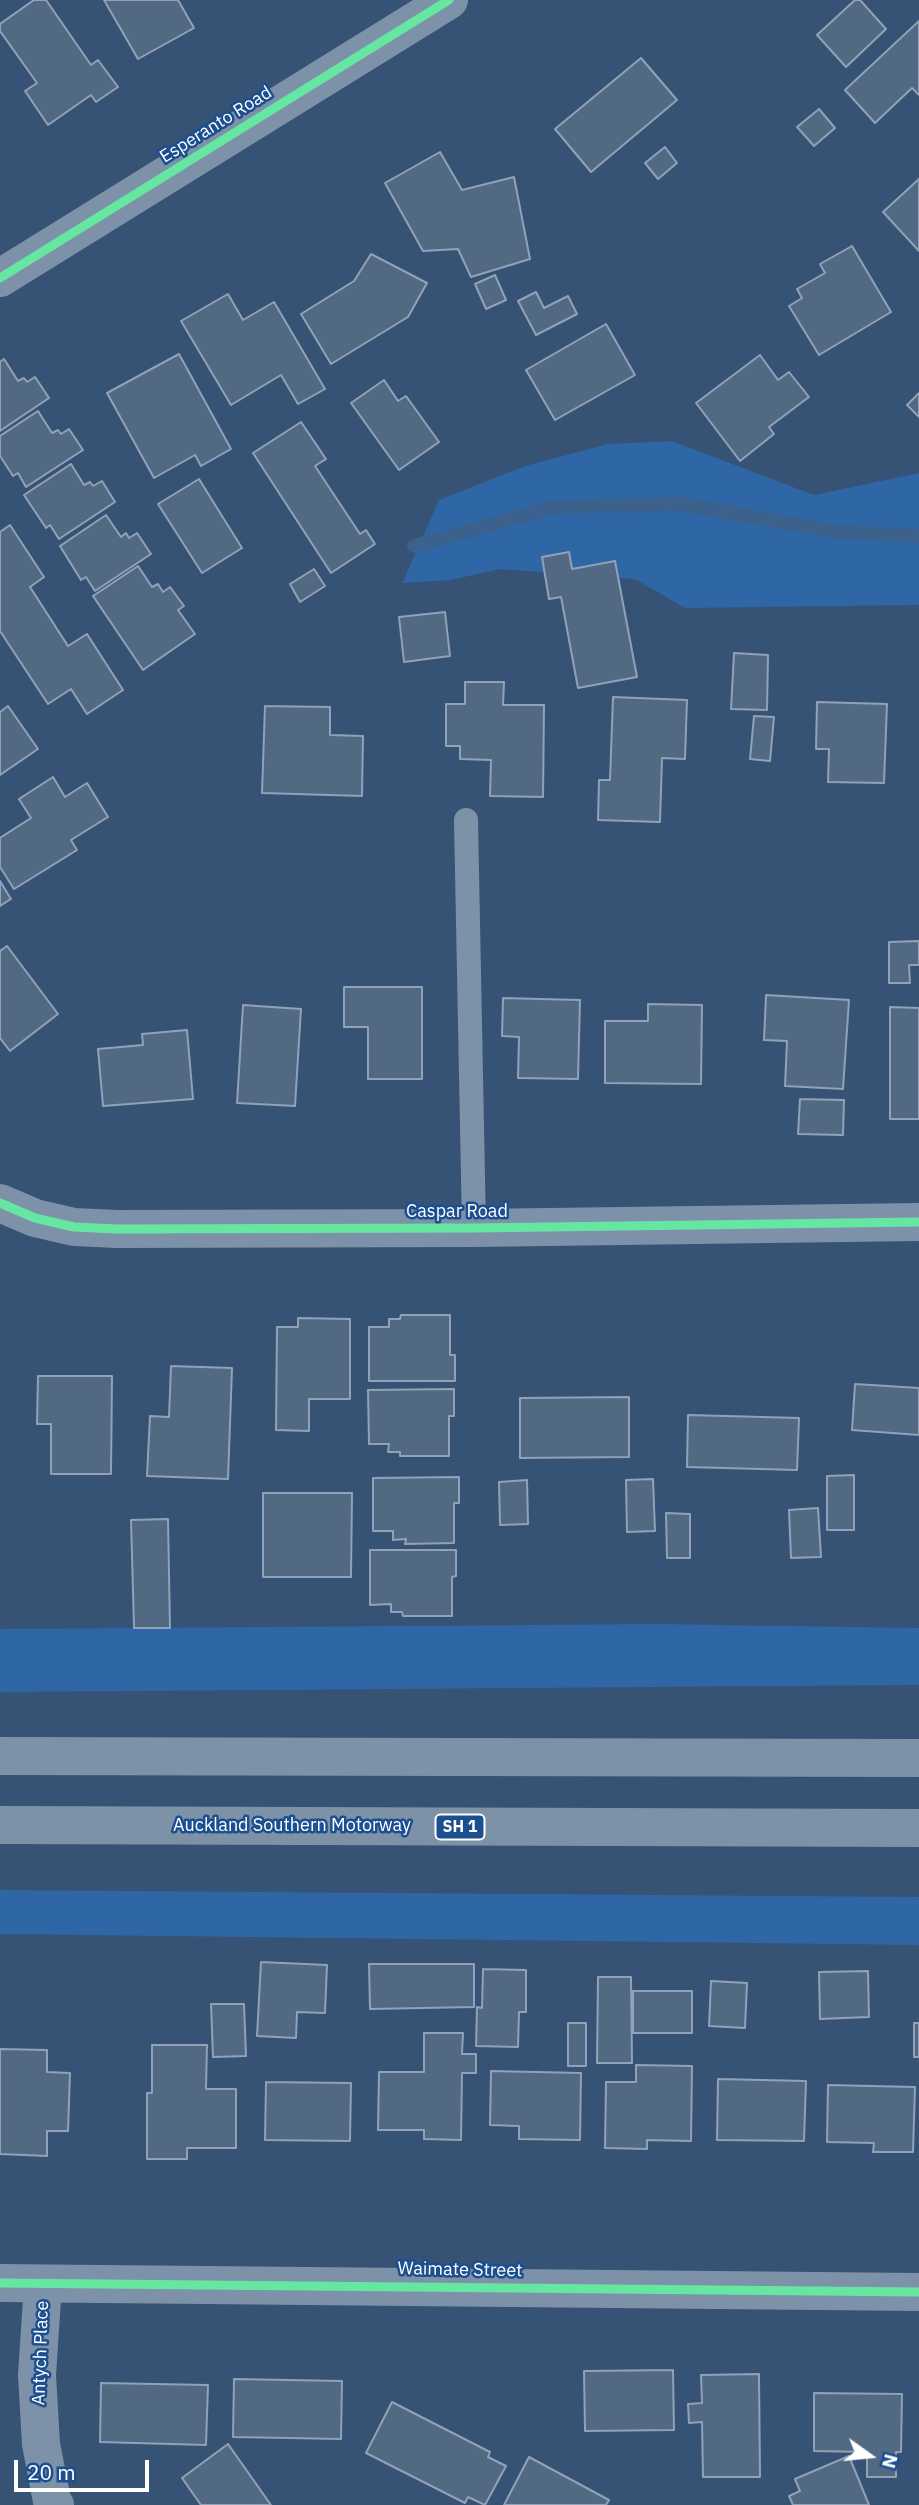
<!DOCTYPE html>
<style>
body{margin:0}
#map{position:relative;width:919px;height:2505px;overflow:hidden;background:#365274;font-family:"IBM Plex Sans",sans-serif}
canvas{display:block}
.north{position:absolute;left:835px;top:2421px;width:70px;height:70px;-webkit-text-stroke:5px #1b4f8f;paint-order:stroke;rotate:105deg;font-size:19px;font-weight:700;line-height:28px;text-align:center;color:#fff}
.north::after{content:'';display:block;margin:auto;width:24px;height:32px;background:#fff;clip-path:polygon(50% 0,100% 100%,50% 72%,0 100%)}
.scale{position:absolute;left:14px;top:2460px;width:135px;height:32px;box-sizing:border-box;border:4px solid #fff;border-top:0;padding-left:9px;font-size:21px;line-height:24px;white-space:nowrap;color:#fff;-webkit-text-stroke:5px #1b4f8f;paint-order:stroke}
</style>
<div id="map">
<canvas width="919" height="2505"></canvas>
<div class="north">N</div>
<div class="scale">20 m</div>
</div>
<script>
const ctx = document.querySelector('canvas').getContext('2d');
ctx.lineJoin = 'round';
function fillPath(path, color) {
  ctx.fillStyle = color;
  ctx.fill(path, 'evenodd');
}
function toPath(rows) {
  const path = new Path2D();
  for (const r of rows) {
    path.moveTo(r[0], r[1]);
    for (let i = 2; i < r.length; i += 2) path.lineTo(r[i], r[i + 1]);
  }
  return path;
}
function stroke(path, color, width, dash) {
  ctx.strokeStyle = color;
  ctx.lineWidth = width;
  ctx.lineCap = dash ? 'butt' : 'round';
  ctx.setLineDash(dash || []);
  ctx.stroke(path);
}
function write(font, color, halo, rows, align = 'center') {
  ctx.font = font + ' "IBM Plex Sans",sans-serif';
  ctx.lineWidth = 5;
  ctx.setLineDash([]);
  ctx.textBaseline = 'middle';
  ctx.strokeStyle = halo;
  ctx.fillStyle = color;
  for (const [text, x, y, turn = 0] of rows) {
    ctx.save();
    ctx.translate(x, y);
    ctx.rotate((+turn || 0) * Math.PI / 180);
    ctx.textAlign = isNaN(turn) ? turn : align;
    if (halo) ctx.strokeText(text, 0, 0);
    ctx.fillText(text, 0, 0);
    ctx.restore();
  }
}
fillPath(toPath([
 [672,441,814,495,919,473,919,605,685,608,635,579,500,569,451,580,402,583,439,500,525,466,608,444],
 [658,1624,919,1628,919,1685,0,1692,0,1629],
 [0,1890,919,1897,919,1945,0,1934]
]), '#2f66a5');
stroke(toPath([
 [414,546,554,507,682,504,838,532,919,536]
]), '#3b618d', 14);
const building = toPath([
 [34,0,46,0,91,65,98,60,118,87,96,102,91,95,48,125,25,91,37,83,0,31,0,24,34,0],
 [104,0,178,0,194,28,138,59,104,0],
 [855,0,860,0,886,29,846,67,817,35,855,0],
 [919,21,919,95,912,88,875,123,845,90,919,21],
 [641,58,677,100,591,172,555,129,641,58],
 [819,109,835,128,814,146,797,127,819,109],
 [665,147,677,163,658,179,645,163,665,147],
 [440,152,462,190,514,177,530,259,471,277,458,249,423,251,385,183,440,152],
 [919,179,919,251,883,212,919,179],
 [852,246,891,312,819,355,789,306,802,298,797,289,825,273,820,264,852,246],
 [371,254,427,283,408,317,331,364,301,314,354,281,371,254],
 [495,275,506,300,486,309,475,284,495,275],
 [536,292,544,308,568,296,577,314,536,335,518,301,536,292],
 [228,294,243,320,274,302,325,389,298,404,281,375,231,405,181,321,228,294],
 [606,324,635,375,555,420,526,370,606,324],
 [179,354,231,449,201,466,195,455,154,478,107,393,179,354],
 [760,355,778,380,789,372,809,397,769,427,774,434,740,461,696,403,760,355],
 [4,359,18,381,24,378,27,382,35,377,49,398,0,431,0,362,4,359],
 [384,380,398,401,406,396,439,442,399,470,351,403,384,380],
 [919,393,919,417,907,405,919,393],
 [38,411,52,433,58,430,61,434,69,429,83,450,26,487,18,473,13,476,0,456,0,436,38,411],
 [301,422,326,459,315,466,360,534,366,530,375,544,331,573,253,453,301,422],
 [71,464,84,485,90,482,93,486,102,481,115,502,59,539,50,525,46,528,24,495,71,464],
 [199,479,242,548,202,573,158,504,199,479],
 [106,515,121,537,126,533,129,538,137,533,151,554,95,591,86,577,81,580,60,546,106,515],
 [10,525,44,577,30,587,68,646,87,634,123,690,87,714,71,689,48,704,0,631,0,532,10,525],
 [569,552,572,569,615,561,637,677,578,688,561,597,549,599,542,557,569,552],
 [138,566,152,587,158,584,163,592,170,587,184,606,178,610,195,634,143,670,93,596,138,566],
 [314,569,325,586,300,602,290,584,314,569],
 [445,612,450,656,404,662,399,617,445,612],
 [734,653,768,655,767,710,731,709,734,653],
 [465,682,504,682,503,705,544,705,543,797,490,796,491,760,460,759,460,746,446,746,446,704,465,704,465,682],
 [613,697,687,700,685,759,662,758,660,822,598,820,599,780,610,780,613,697],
 [817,702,887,704,884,783,828,782,829,749,816,749,817,702],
 [8,706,38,749,0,775,0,712,8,706],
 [265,706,330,707,330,735,363,736,362,796,262,793,265,706],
 [754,716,774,717,770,761,750,759,754,716],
 [53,777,65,797,87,783,108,817,71,840,77,850,14,889,0,867,0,838,31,818,19,799,53,777],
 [0,881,11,899,0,906,0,881],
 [919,941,919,965,909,965,910,983,889,983,889,942,919,941],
 [7,946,58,1014,10,1051,0,1038,0,951,7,946],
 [344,987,422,987,422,1079,368,1079,368,1027,344,1027,344,987],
 [766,995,849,1000,843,1089,785,1086,787,1041,764,1040,766,995],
 [503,998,580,1000,578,1079,518,1078,519,1037,502,1036,503,998],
 [648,1004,702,1005,701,1084,605,1083,605,1021,648,1021,648,1004],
 [243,1005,301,1009,295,1106,237,1103,243,1005],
 [890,1007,919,1008,919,1119,890,1119,890,1007],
 [187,1030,193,1099,103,1106,98,1049,143,1045,142,1034,187,1030],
 [800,1099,844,1100,843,1135,798,1134,800,1099],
 [401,1315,450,1315,450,1355,455,1355,455,1381,369,1381,369,1327,389,1327,389,1319,400,1319,401,1315],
 [298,1318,350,1319,350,1399,309,1399,309,1431,276,1430,277,1327,298,1327,298,1318],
 [171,1366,232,1368,228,1479,147,1476,150,1416,169,1417,171,1366],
 [38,1376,112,1376,111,1474,51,1474,51,1424,37,1424,38,1376],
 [855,1384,919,1388,919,1435,852,1430,855,1384],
 [454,1389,454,1416,449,1416,449,1456,400,1456,400,1452,388,1452,389,1444,369,1444,368,1390,454,1389],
 [629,1397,629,1457,520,1458,520,1398,629,1397],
 [688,1415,799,1418,797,1470,687,1467,688,1415],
 [854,1475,854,1530,827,1530,827,1476,854,1475],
 [459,1477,459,1503,454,1503,454,1543,405,1544,406,1539,393,1540,393,1531,373,1531,373,1478,459,1477],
 [653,1479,655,1531,627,1532,626,1480,653,1479],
 [527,1480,528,1524,500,1525,499,1482,527,1480],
 [263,1493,352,1493,351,1577,263,1577,263,1493],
 [818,1508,821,1557,791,1558,789,1510,818,1508],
 [666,1513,690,1514,690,1558,667,1558,666,1513],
 [168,1519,170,1628,134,1628,131,1520,168,1519],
 [370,1550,456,1550,456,1576,452,1577,452,1616,403,1616,402,1612,391,1612,391,1604,370,1605,370,1550],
 [261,1962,327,1965,325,2013,297,2012,296,2038,257,2036,261,1962],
 [369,1964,474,1964,474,2007,370,2009,369,1964],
 [483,1969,526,1970,526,2012,519,2012,518,2047,476,2046,477,2007,482,2008,483,1969],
 [868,1971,869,2017,820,2019,819,1972,868,1971],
 [598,1977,631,1977,632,2063,597,2063,598,1977],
 [711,1981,747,1983,745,2028,709,2026,711,1981],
 [633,1991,692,1991,692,2033,633,2033,633,1991],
 [211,2004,244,2004,246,2056,213,2057,211,2004],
 [568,2023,586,2023,586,2066,568,2066,568,2023],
 [914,2023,919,2023,919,2057,914,2057,914,2023],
 [424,2033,463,2033,462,2054,476,2054,476,2073,462,2073,461,2140,424,2139,424,2130,378,2130,379,2072,424,2072,424,2033],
 [152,2045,207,2045,206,2089,236,2089,236,2148,187,2148,187,2159,147,2159,147,2093,152,2093,152,2045],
 [0,2049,47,2050,47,2072,70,2073,68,2131,47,2131,47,2156,0,2154,0,2049],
 [636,2065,692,2066,691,2141,647,2140,647,2149,605,2148,606,2082,636,2082,636,2065],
 [491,2071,581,2073,580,2140,519,2139,519,2126,490,2125,491,2071],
 [718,2079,806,2081,804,2141,717,2140,718,2079],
 [266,2082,351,2083,350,2141,265,2140,266,2082],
 [828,2085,915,2087,913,2152,873,2152,874,2143,827,2142,828,2085],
 [673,2370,674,2430,585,2431,584,2371,673,2370],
 [759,2374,760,2477,703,2477,702,2422,689,2423,688,2404,702,2403,701,2375,759,2374],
 [234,2379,342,2381,341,2439,233,2437,234,2379],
 [101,2383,208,2385,206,2445,100,2442,101,2383],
 [814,2393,902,2394,901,2452,896,2452,896,2477,867,2477,867,2452,814,2451,814,2393],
 [392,2402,490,2452,488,2457,506,2466,485,2505,468,2497,465,2503,366,2453,392,2402],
 [228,2444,271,2505,201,2505,182,2478,228,2444],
 [849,2456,869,2505,793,2505,789,2496,800,2491,795,2479,849,2456],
 [529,2457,609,2500,606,2505,504,2505,529,2457]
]);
fillPath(building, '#526984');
stroke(building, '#92a2b6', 2);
stroke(toPath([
 [466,820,474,1228]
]), '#7d92a8', 24);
stroke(toPath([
 [0,278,449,0],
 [0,1203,35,1218,74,1227,117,1229,474,1228,919,1222],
 [0,2283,919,2292],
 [43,2284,37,2375,41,2444,52,2501,55,2505]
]), '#7d92a8', 38);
stroke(toPath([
 [0,1756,919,1758],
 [0,1825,919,1828]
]), '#7e92a7', 38);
stroke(toPath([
 [0,278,449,0],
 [0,1203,35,1218,74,1227,117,1229,474,1228,919,1222],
 [0,2283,919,2292]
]), '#66e7a1', 9);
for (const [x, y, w] of [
 [460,1827,49]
]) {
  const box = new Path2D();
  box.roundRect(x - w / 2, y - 12.5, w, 25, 5);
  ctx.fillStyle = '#1b4f8f';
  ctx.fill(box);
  stroke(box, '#fff', 2);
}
write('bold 16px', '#fff', null, [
 ["SH 1",460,1827]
]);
write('18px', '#fff', '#1b4f8f', [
 ["Esperanto Road",216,125,-32],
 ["Caspar Road",457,1212],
 ["Auckland Southern Motorway",292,1826],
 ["Waimate Street",460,2270,1],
 ["Antych Place",41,2353,-88]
]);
</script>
